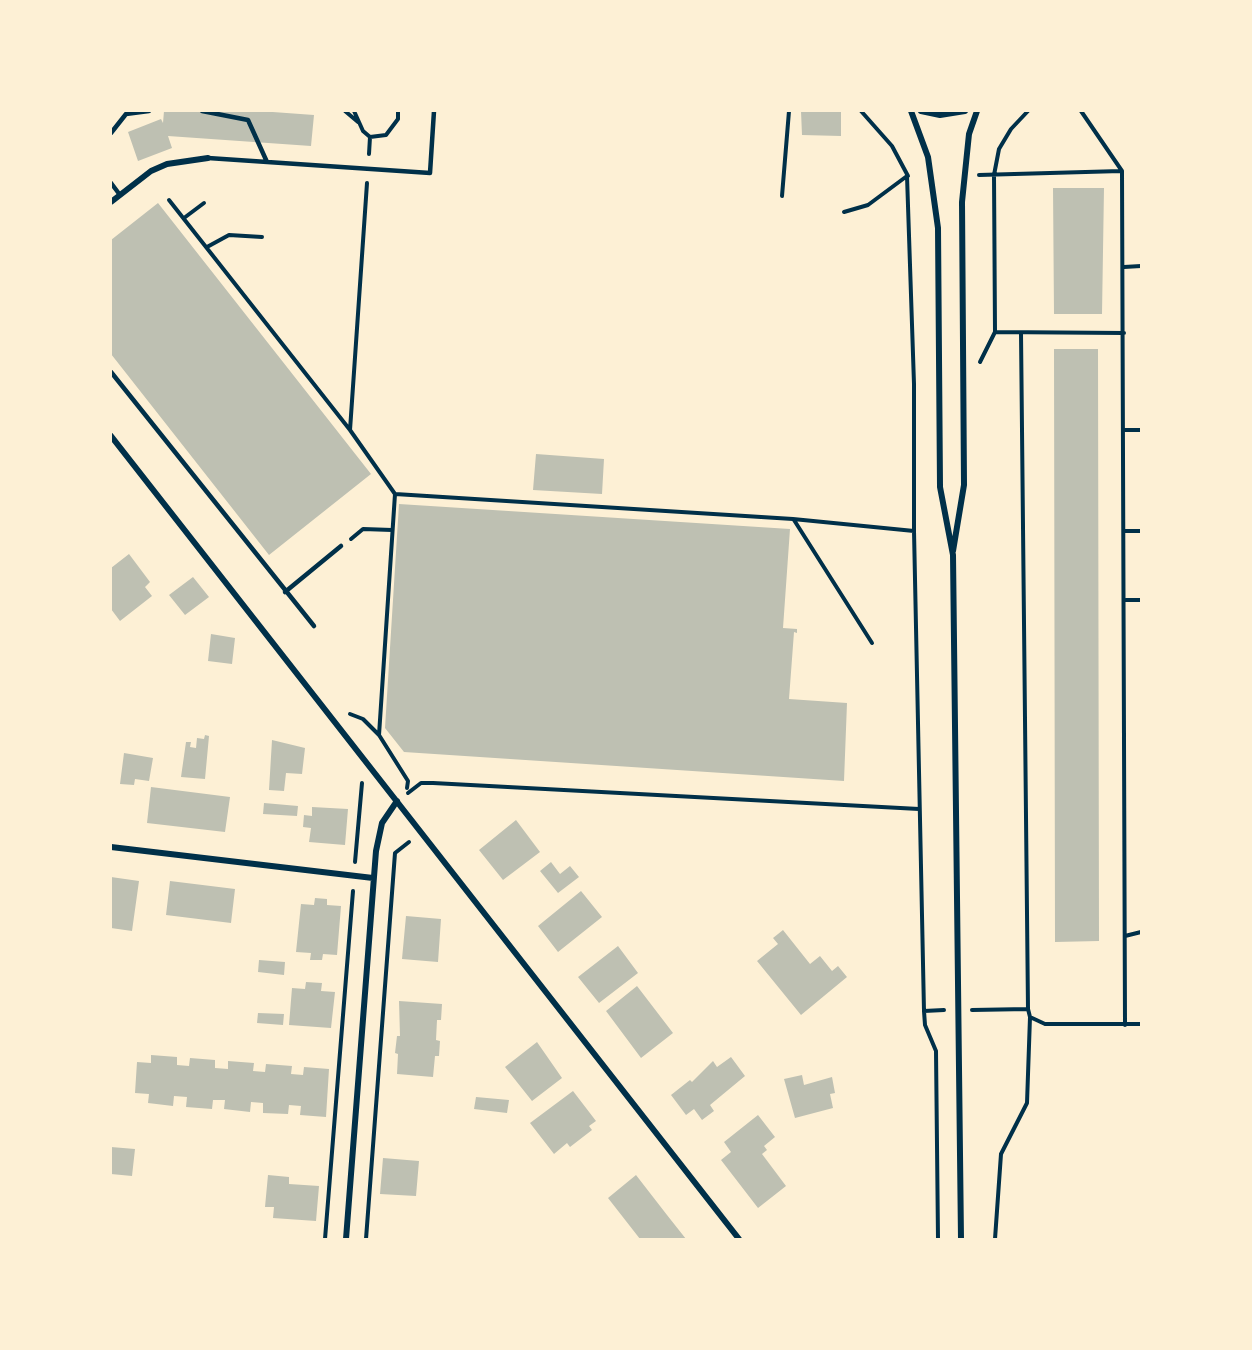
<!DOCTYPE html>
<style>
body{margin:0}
#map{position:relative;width:1252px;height:1350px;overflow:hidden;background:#fdf0d5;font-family:"DejaVu Sans",sans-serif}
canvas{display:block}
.frame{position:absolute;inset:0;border:112px solid #fdf0d5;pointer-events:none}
</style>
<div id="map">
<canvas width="1252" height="1350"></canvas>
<div class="frame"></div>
</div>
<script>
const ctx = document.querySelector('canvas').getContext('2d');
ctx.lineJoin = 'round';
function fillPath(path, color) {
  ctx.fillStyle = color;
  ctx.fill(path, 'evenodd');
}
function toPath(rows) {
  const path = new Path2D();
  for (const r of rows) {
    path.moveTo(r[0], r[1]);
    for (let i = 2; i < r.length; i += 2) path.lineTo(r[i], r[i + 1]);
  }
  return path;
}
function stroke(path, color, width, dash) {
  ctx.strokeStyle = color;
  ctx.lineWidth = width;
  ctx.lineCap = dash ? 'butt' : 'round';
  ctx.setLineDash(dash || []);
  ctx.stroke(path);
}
fillPath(toPath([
 [164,111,259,111,314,115,311,146,168,136,172,148,138,161,128,132,161,119,163,123],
 [801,111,841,111,841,136,802,135],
 [1053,188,1104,188,1102,314,1054,314],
 [158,203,371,474,269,555,111,354,111,240],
 [1054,349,1098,349,1099,941,1055,942],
 [536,454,604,459,602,494,533,490],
 [399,504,790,529,783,628,797,629,797,633,794,632,789,699,847,703,844,781,404,752,385,728],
 [129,554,150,582,145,587,152,596,120,621,111,609,111,568],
 [193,577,209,597,185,615,169,595],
 [211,634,235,638,232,664,208,661],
 [205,735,209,736,205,779,181,777,186,742,191,742,190,747,196,748,197,738,204,739],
 [272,740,305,748,302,774,286,773,284,791,269,790],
 [124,753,153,758,149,781,135,779,134,785,120,784],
 [151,787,230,797,225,832,147,823],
 [264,803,298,806,297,816,263,814],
 [312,807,348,809,345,845,309,842,311,828,303,827,304,815,312,816],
 [516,820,540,852,503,880,479,850],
 [551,862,560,874,570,866,579,877,558,893,540,871],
 [111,877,139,881,132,931,111,928],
 [170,881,235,889,231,923,166,915],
 [581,891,602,917,558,952,538,926],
 [315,898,327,899,327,905,341,906,337,955,323,954,322,960,310,960,311,953,296,952,301,904,314,905],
 [406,916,441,919,438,962,402,959],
 [783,930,810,964,820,956,832,971,838,966,847,977,801,1015,757,961,778,944,773,938],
 [618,946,638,973,599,1003,578,977],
 [259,960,285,962,284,975,258,972],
 [306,982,322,983,321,991,335,992,331,1028,289,1025,292,988,305,989],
 [637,986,673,1033,641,1058,606,1011],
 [399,1001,442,1004,441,1020,437,1020,436,1040,440,1041,439,1056,435,1056,433,1077,397,1074,398,1054,395,1053,397,1036,400,1036],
 [258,1013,284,1014,283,1025,257,1023],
 [537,1042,562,1078,532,1101,505,1067],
 [151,1055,177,1057,177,1065,189,1066,190,1058,215,1060,215,1068,228,1069,228,1061,254,1063,253,1071,265,1072,266,1064,292,1066,291,1074,303,1075,304,1067,329,1069,326,1117,300,1115,301,1106,289,1105,288,1114,263,1113,263,1103,251,1102,250,1112,224,1109,225,1100,213,1100,212,1109,186,1107,187,1097,174,1096,173,1106,148,1103,149,1094,135,1093,137,1062,151,1063],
 [731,1057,745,1076,710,1105,714,1111,702,1120,694,1109,686,1115,671,1095,690,1080,692,1082,713,1061,717,1067],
 [802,1075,804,1085,832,1077,835,1093,830,1094,833,1108,795,1118,784,1079],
 [573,1091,596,1121,589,1126,592,1130,570,1147,567,1143,554,1154,530,1123],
 [476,1097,509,1100,507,1113,474,1109],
 [758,1115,775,1137,764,1146,767,1150,762,1154,786,1186,758,1208,721,1160,731,1152,724,1142],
 [111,1147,135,1149,132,1176,111,1174],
 [383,1158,419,1161,416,1196,380,1194],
 [268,1175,289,1177,289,1184,319,1186,316,1221,273,1218,274,1207,265,1207],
 [636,1175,667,1215,686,1239,640,1239,608,1198]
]), '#bec0b2');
stroke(toPath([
 [345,111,358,122],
 [354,111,363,131,370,137,386,135,398,119,398,111],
 [861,111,892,146,908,176],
 [1081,111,1122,171,1125,1025],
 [369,154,370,137],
 [979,175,1121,171],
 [782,196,789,111],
 [169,200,350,430,395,494,379,735],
 [844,212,868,205,907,176,914,384,914,531,924,1011,925,1025,936,1051,938,1239],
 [184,218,204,203],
 [207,247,229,235,262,237],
 [1124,267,1141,266],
 [995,332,1124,333],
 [1021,333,1028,1009,1030,1017,1045,1024,1141,1024],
 [980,362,995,332,994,175,999,149,1011,129,1028,111],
 [350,430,367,183],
 [1125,430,1141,430],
 [395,494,793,519,914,531],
 [794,520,872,643],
 [1125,531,1141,531],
 [351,539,363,529,392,530],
 [1126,600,1141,600],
 [350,714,363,719,379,735,408,781,407,788],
 [408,793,421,783,433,783,919,809],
 [355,862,362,783],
 [1125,936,1141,932],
 [972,1010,1028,1009],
 [924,1011,944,1010],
 [325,1239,353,891],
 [366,1239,395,853,409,842],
 [995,1239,1001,1154,1027,1103,1030,1017]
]), '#003049', 4);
stroke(toPath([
 [202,111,248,120,267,162],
 [111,133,126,114,149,111],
 [208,158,430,173,434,111],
 [111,183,120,195],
 [111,372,314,626],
 [285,592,341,546]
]), '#003049', 4.5);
stroke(toPath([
 [911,111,928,157,938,228,940,487,953,555,961,1239],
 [921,111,940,115,965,111],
 [111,202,151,171,167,164,208,158],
 [111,436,739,1239],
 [953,551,964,485,962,202,969,134,977,111],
 [111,847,373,878],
 [346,1239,376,851,382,823,397,801]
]), '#003049', 6);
</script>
